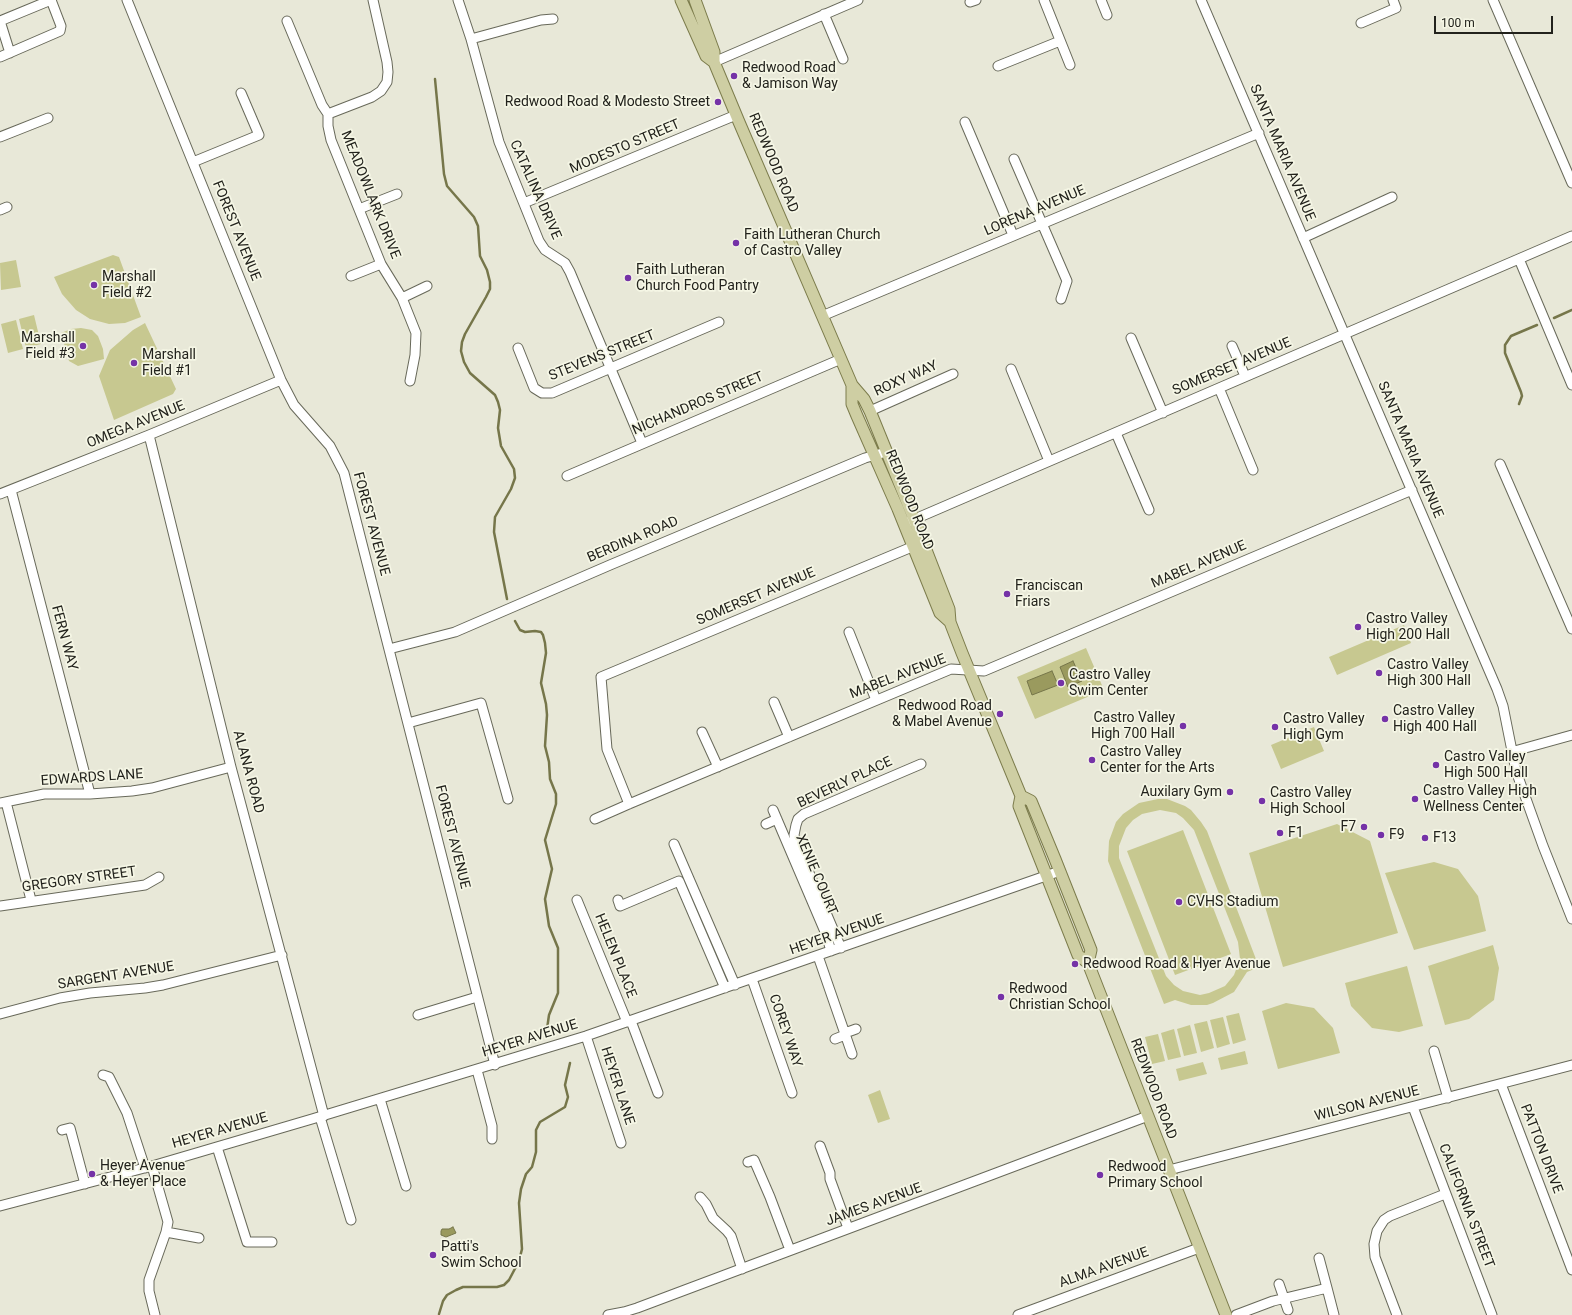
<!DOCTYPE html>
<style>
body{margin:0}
#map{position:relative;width:1572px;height:1315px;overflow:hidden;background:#e8e8d8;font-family:Roboto,sans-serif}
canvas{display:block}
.scale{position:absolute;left:1434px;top:16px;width:119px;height:18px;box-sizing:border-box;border:2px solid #22221c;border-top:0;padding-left:5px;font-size:12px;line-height:14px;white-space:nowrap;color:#22221c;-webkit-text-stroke:3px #f5f6e5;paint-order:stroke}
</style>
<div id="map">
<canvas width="1572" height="1315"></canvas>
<div class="scale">100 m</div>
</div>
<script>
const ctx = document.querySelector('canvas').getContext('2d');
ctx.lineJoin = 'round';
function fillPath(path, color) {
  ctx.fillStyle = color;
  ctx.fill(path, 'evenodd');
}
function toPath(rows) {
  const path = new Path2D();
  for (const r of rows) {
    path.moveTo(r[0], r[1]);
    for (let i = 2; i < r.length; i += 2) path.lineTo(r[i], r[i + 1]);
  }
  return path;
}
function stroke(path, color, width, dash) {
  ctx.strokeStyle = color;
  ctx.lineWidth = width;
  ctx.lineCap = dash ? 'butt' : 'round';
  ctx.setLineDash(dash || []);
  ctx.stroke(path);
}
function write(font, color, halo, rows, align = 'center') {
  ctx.font = font + ' Roboto,sans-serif';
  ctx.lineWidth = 3.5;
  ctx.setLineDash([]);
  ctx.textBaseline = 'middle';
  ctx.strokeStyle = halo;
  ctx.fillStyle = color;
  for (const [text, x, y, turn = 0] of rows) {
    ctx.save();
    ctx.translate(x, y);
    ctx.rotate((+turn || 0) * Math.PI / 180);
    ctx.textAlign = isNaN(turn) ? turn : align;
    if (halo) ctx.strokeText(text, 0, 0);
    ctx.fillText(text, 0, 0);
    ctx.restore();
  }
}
fillPath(toPath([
 [113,255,119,257,141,317,125,323,109,324,90,319,76,310,62,294,54,277],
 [16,260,21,287,1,290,0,263],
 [34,315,41,344,26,348,19,319],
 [16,320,23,349,8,353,1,324],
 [145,323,176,389,173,394,114,420,99,376,110,350,133,330],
 [81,328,92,330,98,336,103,349,104,359,78,366,69,361,61,333,71,329],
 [1404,625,1411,643,1337,675,1329,657],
 [1086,648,1104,690,1035,719,1017,677],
 [1314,727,1324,751,1281,769,1271,745],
 [1158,799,1167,799,1185,806,1191,810,1201,822,1207,831,1259,967,1247,972,1234,992,1213,1003,1207,1005,1191,1005,1175,1000,1164,1004,1108,861,1109,841,1116,822,1123,814,1139,803],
 [1160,810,1176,813,1183,818,1194,830,1238,942,1240,959,1234,975,1225,986,1209,993,1200,995,1183,991,1174,985,1166,976,1119,858,1119,846,1126,828,1133,820,1142,814],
 [1337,824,1370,841,1398,933,1283,967,1249,853],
 [1183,830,1231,954,1175,975,1127,851],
 [1434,862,1458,869,1478,896,1486,931,1414,950,1385,873],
 [1493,945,1499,968,1494,1000,1469,1019,1445,1025,1428,966],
 [1407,966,1423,1026,1399,1032,1372,1028,1351,1006,1345,983],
 [1286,1003,1314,1008,1333,1028,1340,1053,1278,1069,1262,1011],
 [1239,1013,1246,1040,1233,1044,1226,1016],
 [1223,1017,1230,1044,1217,1048,1210,1020],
 [1207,1021,1214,1048,1201,1052,1194,1024],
 [1190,1025,1197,1053,1184,1056,1177,1029],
 [1174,1029,1181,1057,1168,1060,1161,1033],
 [1158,1034,1165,1061,1152,1064,1145,1037],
 [1245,1051,1248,1064,1221,1070,1218,1058],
 [1203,1062,1207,1074,1179,1081,1176,1069],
 [880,1090,890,1119,878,1123,868,1095]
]), '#c7c890');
const water = toPath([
 [1073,661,1082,681,1068,687,1060,667,1073,661],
 [1052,671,1058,685,1032,695,1027,681,1052,671],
 [453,1227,456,1233,446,1237,441,1235,441,1231,442,1229,449,1229,453,1227]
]);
fillPath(water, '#9a9a5e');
stroke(water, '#76764a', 1);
stroke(toPath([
 [435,79,444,174,447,186,474,217,478,226,480,256,487,270,490,282,490,289,486,297,465,334,462,342,461,351,464,362,470,373,495,395,498,402,500,410,498,428,501,446,514,469,515,478,511,489,495,517,494,532,507,599],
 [1554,318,1572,310],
 [1519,404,1522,396,1521,392,1505,353,1505,345,1511,336,1537,325],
 [515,621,520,630,525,632,535,631,541,632,543,635,545,643,546,653,541,683,546,704,547,715,545,746,549,762,550,779,556,794,556,804,545,840,552,869,545,899,549,926,558,948,558,993,549,1015,547,1029],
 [439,1314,443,1301,447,1295,456,1290,463,1287,497,1287,504,1285,509,1280,519,1261,522,1249,519,1203,521,1189,526,1174,532,1167,536,1152,536,1130,540,1122,565,1107,568,1097,565,1085,570,1063]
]), '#76764a', 2.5);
const minor = toPath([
 [127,0,281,380,294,405,330,446,344,473,495,1065],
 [458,0,471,39,499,142,539,241,545,250,565,263,570,272,642,443],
 [1044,0,1070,65],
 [1101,0,1107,15],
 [1201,0,1497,689,1503,706,1516,771,1543,846,1572,919],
 [1493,0,1572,183],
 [970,2,976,0],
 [824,14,843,59],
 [0,21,51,0],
 [0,21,10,53],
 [287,21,322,105,328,114,328,126,331,140,381,264,402,298,416,333,415,355,410,381],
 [1361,23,1396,8,1393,0],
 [471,39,541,20,553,19],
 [0,57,60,31,61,26,51,0],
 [714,62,858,0],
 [998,66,1060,41],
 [328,114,372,97,381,91,387,82,388,72,387,62,373,0],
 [965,122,1013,235],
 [0,137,48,118],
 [1014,159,1067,281,1061,299],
 [193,162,259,135,241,93],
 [524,203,736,115],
 [359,209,397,194],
 [0,210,7,207],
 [1303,238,1392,197],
 [1519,259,1572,385],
 [351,276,381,264],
 [402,298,427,286],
 [822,316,1259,133],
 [1131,338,1163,413],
 [1232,346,1245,376],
 [518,348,534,388,542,393,552,393,719,322],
 [1011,369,1049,461],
 [1219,388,1253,470],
 [870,411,953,374],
 [1116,433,1149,510],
 [149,435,231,767,324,1116],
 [1500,464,1572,629],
 [567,476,841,359],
 [11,490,90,794],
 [0,494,149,435,281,380],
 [908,522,1572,236],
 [849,632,876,700],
 [389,649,455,632,610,565,865,458,886,452],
 [774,702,789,737],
 [408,723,481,703,508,799],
 [702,732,718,767],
 [1511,752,1572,735],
 [6,802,31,900],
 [0,803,44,794,90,794,132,791,152,788,231,767],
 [629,804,607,749,601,677,919,544],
 [773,810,826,934,831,951],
 [595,819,629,804,951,669,984,671,1412,490],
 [766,824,777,819],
 [674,844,735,985],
 [577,900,627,1022],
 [618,900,620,906,679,881,725,988],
 [0,906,145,885,159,877],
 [841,948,795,840,794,835,796,825,798,819,804,814,921,764],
 [818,956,852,1054],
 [752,979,792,1093],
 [0,1014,60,998,90,993,145,988,163,985,282,955],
 [418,1015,477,997],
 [631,1021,658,1093],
 [845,1033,856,1029],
 [586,1036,621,1143],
 [835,1039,845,1035],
 [1434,1051,1448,1098],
 [477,1070,492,1126,492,1139],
 [103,1075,109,1077,127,1113,145,1168],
 [1501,1084,1572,1270],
 [380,1099,406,1186],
 [1413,1107,1492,1315],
 [320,1117,351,1220],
 [62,1130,70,1128,85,1184],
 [820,1146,830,1173,830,1179,848,1228],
 [217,1147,247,1242,272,1242],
 [748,1162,754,1160,770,1197,790,1250],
 [152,1166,168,1222,166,1232,149,1280,149,1291,155,1315],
 [1169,1170,1572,1065],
 [700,1197,706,1204,713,1218,727,1231,731,1236,742,1269],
 [0,1206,152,1166,312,1119,586,1036,1060,871],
 [166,1232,199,1238],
 [1279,1284,1288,1310],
 [1327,1288,1334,1315],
 [608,1315,624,1312,637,1308,1148,1116],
 [1018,1315,1199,1248],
 [1236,1315,1273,1301,1327,1288,1319,1258],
 [1397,1315,1375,1257,1374,1244,1377,1231,1384,1220,1390,1216,1445,1194]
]);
const major = toPath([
 [681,0,706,56,714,62],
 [695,0,714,52,714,62,739,122,852,385,864,399,870,411,914,519,949,609,950,622,962,653,1021,796,1019,806,1078,955,1088,963,1226,1315],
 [852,385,852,404,857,416,898,509,940,613,950,622],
 [1021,796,1031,801,1055,859,1091,950,1088,963]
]);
stroke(minor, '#68695a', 11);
stroke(major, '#7c7c4c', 13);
stroke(minor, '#fff', 9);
stroke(major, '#cecea3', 11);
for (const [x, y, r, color] of [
 [734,76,4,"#7532a7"],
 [718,102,4,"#7532a7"],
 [736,243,4,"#7532a7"],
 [628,278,4,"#7532a7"],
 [94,285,4,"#7532a7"],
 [83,346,4,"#7532a7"],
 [134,363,4,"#7532a7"],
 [1007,594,4,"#7532a7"],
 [1358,627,4,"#7532a7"],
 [1379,673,4,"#7532a7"],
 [1061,683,4,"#7532a7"],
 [1000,714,4,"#7532a7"],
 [1385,719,4,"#7532a7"],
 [1183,726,4,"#7532a7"],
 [1275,727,4,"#7532a7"],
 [1092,760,4,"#7532a7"],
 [1436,765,4,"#7532a7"],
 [1230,792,4,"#7532a7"],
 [1415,799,4,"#7532a7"],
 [1262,801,4,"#7532a7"],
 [1364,827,4,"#7532a7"],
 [1280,833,4,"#7532a7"],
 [1381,835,4,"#7532a7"],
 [1425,838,4,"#7532a7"],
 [1179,902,4,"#7532a7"],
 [1075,964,4,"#7532a7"],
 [1001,997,4,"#7532a7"],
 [92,1174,4,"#7532a7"],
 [1100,1175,4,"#7532a7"],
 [433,1255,4,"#7532a7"]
]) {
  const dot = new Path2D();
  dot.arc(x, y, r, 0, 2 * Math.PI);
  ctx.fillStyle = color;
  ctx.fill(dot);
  stroke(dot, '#f5f6e5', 1.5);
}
write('14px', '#22221c', '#f5f6e5', [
 ["Redwood Road",742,68],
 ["& Jamison Way",742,84],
 ["Redwood Road & Modesto Street",710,102,"right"],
 ["Faith Lutheran Church",744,235],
 ["of Castro Valley",744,251],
 ["Faith Lutheran",636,270],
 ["Church Food Pantry",636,286],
 ["Marshall",102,277],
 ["Field #2",102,293],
 ["Marshall",75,338,"right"],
 ["Field #3",75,354,"right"],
 ["Marshall",142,355],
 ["Field #1",142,371],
 ["Franciscan",1015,586],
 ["Friars",1015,602],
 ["Castro Valley",1366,619],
 ["High 200 Hall",1366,635],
 ["Castro Valley",1387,665],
 ["High 300 Hall",1387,681],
 ["Castro Valley",1069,675],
 ["Swim Center",1069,691],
 ["Redwood Road",992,706,"right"],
 ["& Mabel Avenue",992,722,"right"],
 ["Castro Valley",1393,711],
 ["High 400 Hall",1393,727],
 ["Castro Valley",1175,718,"right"],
 ["High 700 Hall",1175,734,"right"],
 ["Castro Valley",1283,719],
 ["High Gym",1283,735],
 ["Castro Valley",1100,752],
 ["Center for the Arts",1100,768],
 ["Castro Valley",1444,757],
 ["High 500 Hall",1444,773],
 ["Castro Valley High",1423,791],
 ["Wellness Center",1423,807],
 ["Auxilary Gym",1222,792,"right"],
 ["Castro Valley",1270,793],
 ["High School",1270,809],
 ["F7",1356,827,"right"],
 ["F1",1288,833],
 ["F9",1389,835],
 ["F13",1433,838],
 ["CVHS Stadium",1187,902],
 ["Redwood Road & Hyer Avenue",1083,964],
 ["Redwood",1009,989],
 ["Christian School",1009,1005],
 ["Heyer Avenue",100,1166],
 ["& Heyer Place",100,1182],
 ["Redwood",1108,1167],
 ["Primary School",1108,1183],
 ["Patti's",441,1247],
 ["Swim School",441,1263]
], 'left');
write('14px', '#22221c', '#f5f6e5', [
 ["MODESTO STREET",625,147,-23],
 ["SANTA MARIA AVENUE",1282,153,67],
 ["REDWOOD ROAD",773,163,67],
 ["CATALINA DRIVE",535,190,66],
 ["MEADOWLARK DRIVE",370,195,68],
 ["LORENA AVENUE",1035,211,-23],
 ["FOREST AVENUE",236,231,68],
 ["STEVENS STREET",602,356,-22],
 ["SOMERSET AVENUE",1232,367,-23],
 ["ROXY WAY",906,379,-24],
 ["NICHANDROS STREET",698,404,-23],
 ["OMEGA AVENUE",136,425,-22],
 ["SANTA MARIA AVENUE",1410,450,67],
 ["REDWOOD ROAD",909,500,68],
 ["FOREST AVENUE",371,524,75],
 ["BERDINA ROAD",633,540,-23],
 ["MABEL AVENUE",1199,565,-23],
 ["SOMERSET AVENUE",756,597,-23],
 ["FERN WAY",64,638,75],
 ["MABEL AVENUE",898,677,-21],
 ["ALANA ROAD",248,772,75],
 ["EDWARDS LANE",92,778,-4],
 ["BEVERLY PLACE",845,783,-25],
 ["FOREST AVENUE",452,837,76],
 ["XENIE COURT",816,875,67],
 ["GREGORY STREET",79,880,-8],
 ["HEYER AVENUE",837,935,-19],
 ["HELEN PLACE",615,956,68],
 ["SARGENT AVENUE",116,976,-9],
 ["COREY WAY",785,1031,71],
 ["HEYER AVENUE",530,1039,-17],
 ["HEYER LANE",617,1086,72],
 ["REDWOOD ROAD",1153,1089,69],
 ["WILSON AVENUE",1367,1104,-14],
 ["HEYER AVENUE",220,1131,-16],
 ["PATTON DRIVE",1541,1149,69],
 ["JAMES AVENUE",874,1205,-20],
 ["CALIFORNIA STREET",1466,1206,69],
 ["ALMA AVENUE",1104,1268,-20]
]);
</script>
